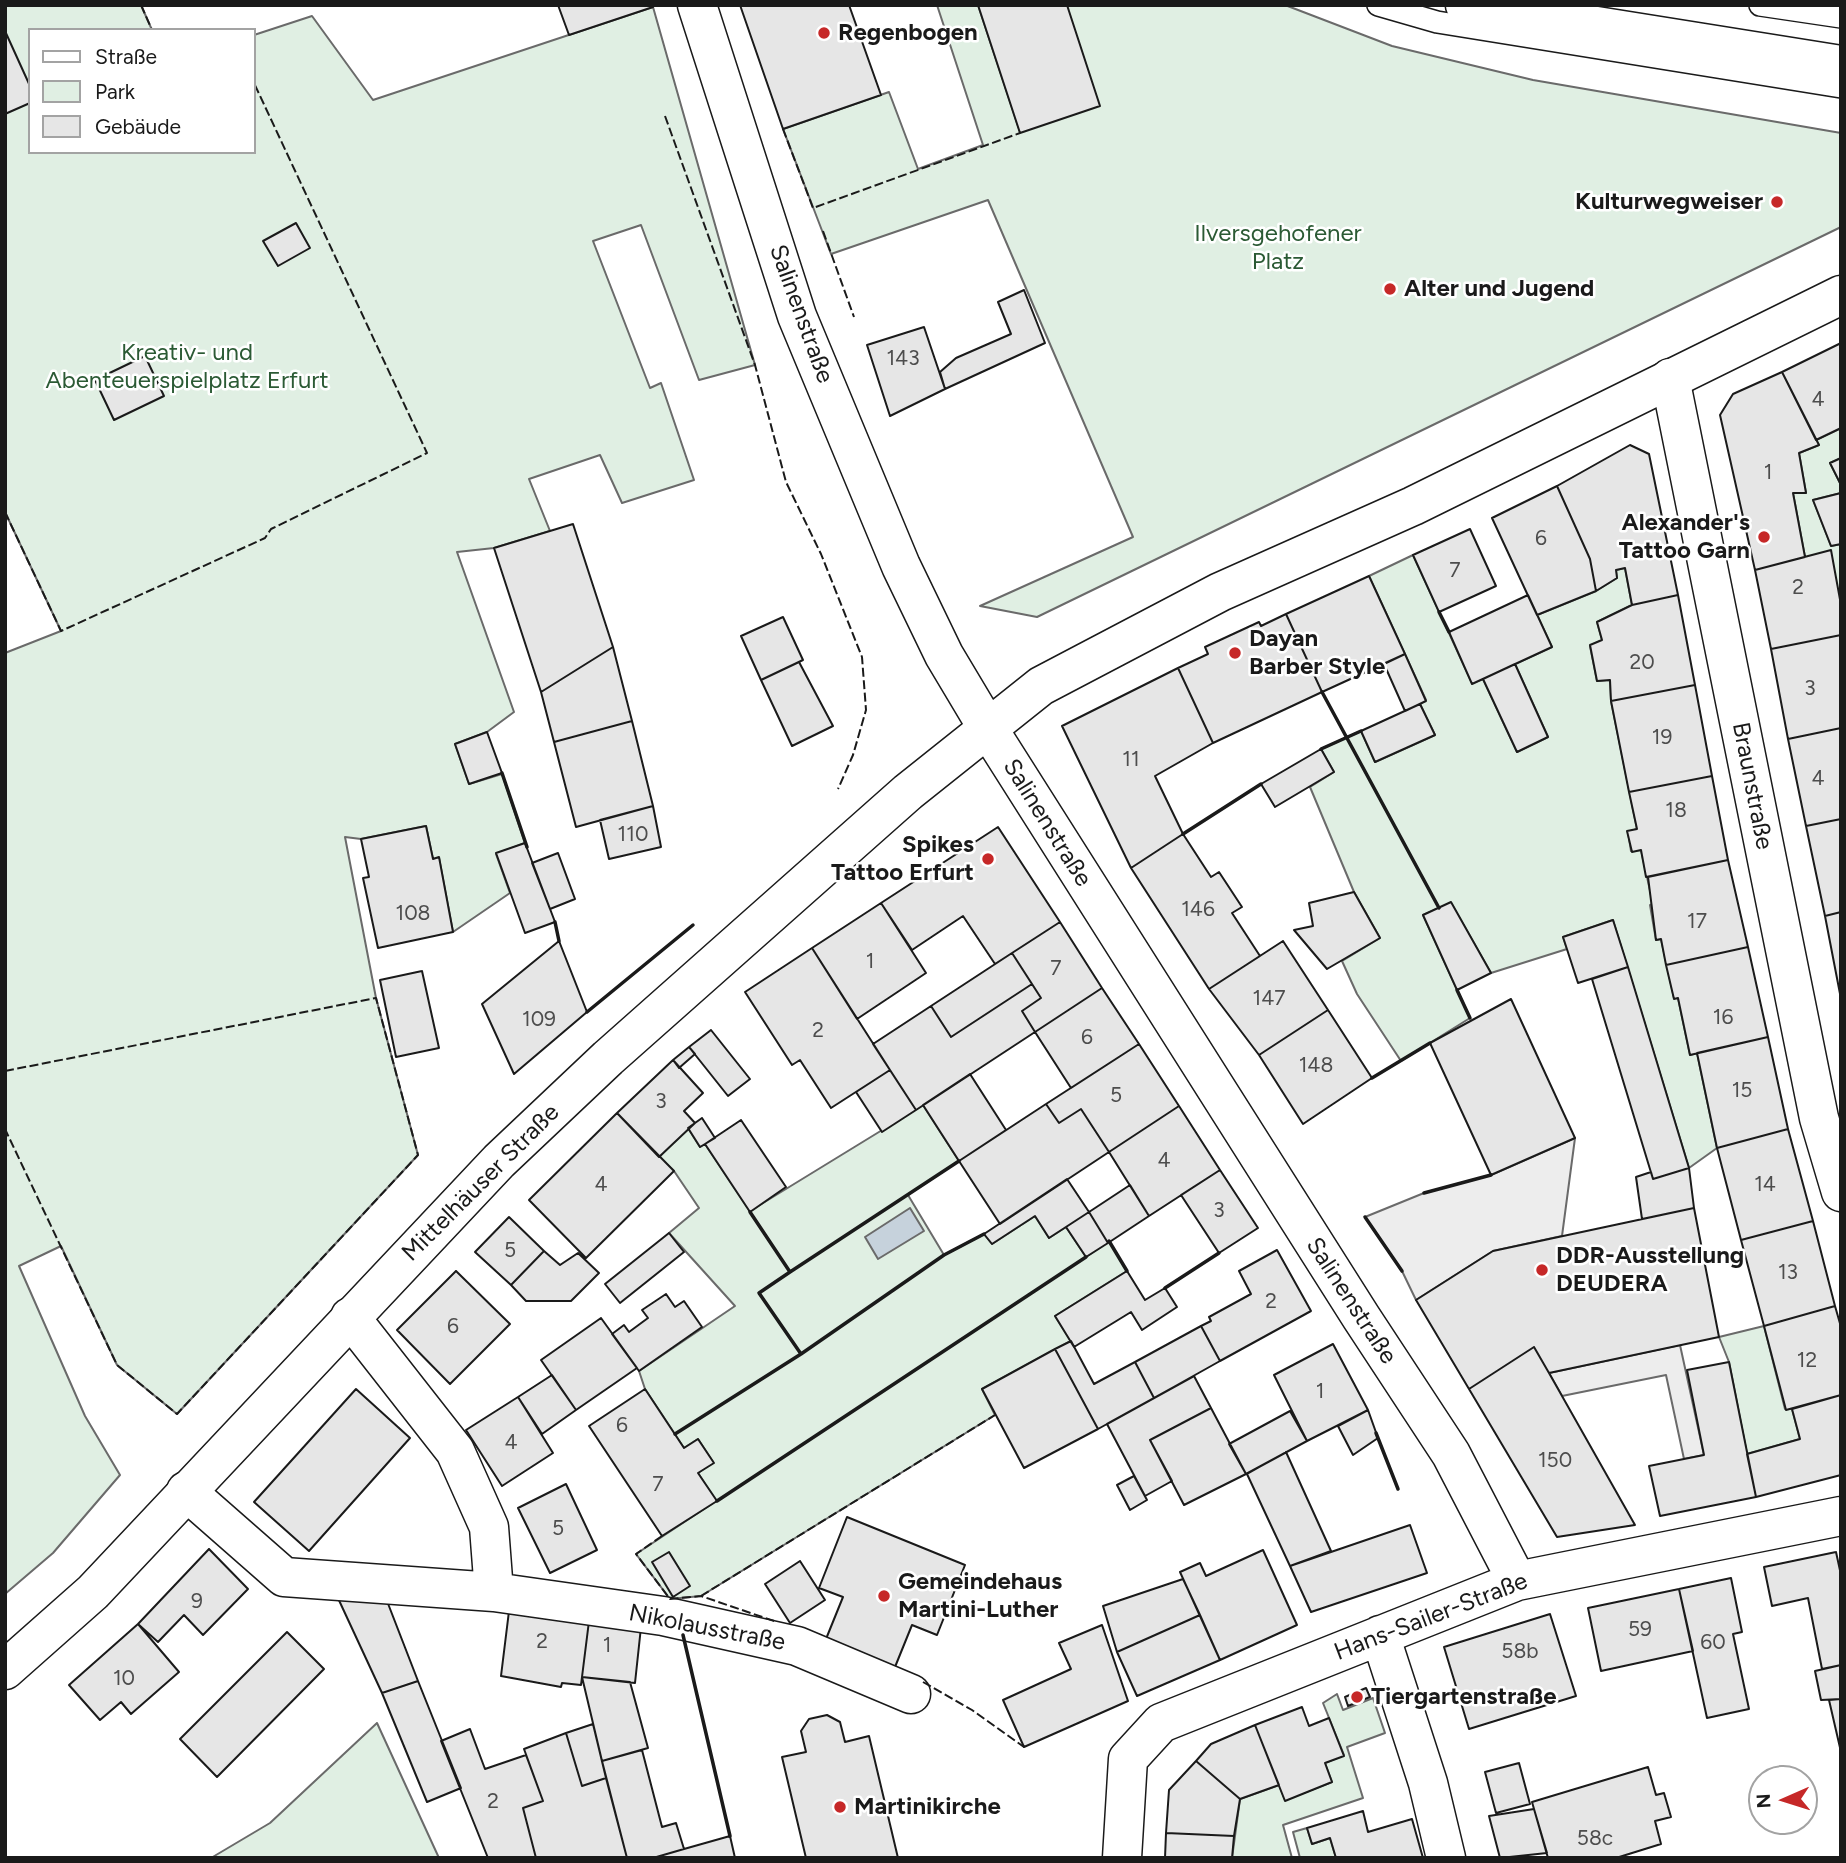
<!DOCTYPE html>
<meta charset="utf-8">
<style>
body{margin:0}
#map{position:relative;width:1846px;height:1863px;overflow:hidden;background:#fff;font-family:Figtree,sans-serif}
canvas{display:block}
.frame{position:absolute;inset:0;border:7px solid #1a1a1a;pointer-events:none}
.legend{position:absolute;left:28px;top:28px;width:228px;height:126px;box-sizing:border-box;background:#fff;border:2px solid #a3a3a3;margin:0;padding:9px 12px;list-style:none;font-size:21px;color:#1a1a1a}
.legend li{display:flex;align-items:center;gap:14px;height:35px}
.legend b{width:35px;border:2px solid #a3a3a3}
.north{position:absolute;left:1748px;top:1765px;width:70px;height:70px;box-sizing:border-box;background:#fff;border:2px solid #a3a3a3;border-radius:50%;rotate:267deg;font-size:19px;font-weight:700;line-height:28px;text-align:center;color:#1a1a1a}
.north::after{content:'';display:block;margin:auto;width:24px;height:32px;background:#c62828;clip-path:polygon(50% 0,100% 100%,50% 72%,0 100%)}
</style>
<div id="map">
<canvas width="1846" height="1863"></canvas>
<div class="frame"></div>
<ul class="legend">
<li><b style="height:9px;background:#fff"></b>Straße</li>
<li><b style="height:19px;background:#e0efe3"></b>Park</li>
<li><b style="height:19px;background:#e6e6e6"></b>Gebäude</li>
</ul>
<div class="north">N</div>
</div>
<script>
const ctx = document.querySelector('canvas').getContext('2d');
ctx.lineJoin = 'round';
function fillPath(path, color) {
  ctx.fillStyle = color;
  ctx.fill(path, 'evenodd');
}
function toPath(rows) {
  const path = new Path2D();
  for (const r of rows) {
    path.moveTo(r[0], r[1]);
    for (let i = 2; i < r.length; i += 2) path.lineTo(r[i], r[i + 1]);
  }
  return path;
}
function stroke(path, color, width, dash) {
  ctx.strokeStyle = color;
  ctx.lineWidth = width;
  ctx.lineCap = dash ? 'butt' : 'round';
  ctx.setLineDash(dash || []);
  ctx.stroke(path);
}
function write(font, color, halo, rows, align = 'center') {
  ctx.font = font + ' Figtree,sans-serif';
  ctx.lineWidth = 5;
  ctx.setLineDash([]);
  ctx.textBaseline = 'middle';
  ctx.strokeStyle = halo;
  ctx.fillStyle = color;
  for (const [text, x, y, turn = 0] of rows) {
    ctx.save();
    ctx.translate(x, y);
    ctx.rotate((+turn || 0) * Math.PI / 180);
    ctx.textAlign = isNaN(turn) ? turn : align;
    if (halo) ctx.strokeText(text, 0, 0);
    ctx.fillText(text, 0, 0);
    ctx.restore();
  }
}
const green = toPath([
 [5,5,141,5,152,30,30,30,30,152,254,152,254,35,312,16,373,100,653,7,755,365,699,380,641,225,593,241,650,388,661,383,694,480,622,503,600,455,529,479,550,531,494,548,457,552,514,712,487,732,455,744,469,784,502,774,525,843,496,854,510,893,453,932,439,858,433,859,426,826,361,839,345,837,376,998,418,1155,177,1414,117,1365,61,1246,19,1266,85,1416,120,1475,53,1553,5,1594,5,653,61,631,5,512,5,5],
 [937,5,978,5,1020,132,1067,5,1285,5,1392,46,1533,80,1841,133,1841,227,1037,617,980,606,1133,537,988,200,831,254,783,129,889,92,918,169,983,145,937,5],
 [1841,428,1841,458,1830,463,1841,485,1841,493,1813,500,1831,546,1841,544,1841,605,1805,557,1793,493,1806,493,1799,453,1819,445,1816,440,1841,428],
 [1413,555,1472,683,1483,679,1517,752,1548,737,1515,664,1552,647,1537,615,1596,591,1617,578,1616,570,1625,568,1632,605,1597,622,1602,640,1590,646,1597,681,1610,680,1611,701,1637,829,1628,832,1631,851,1641,850,1653,904,1650,905,1656,940,1661,939,1674,998,1678,998,1690,1055,1697,1053,1717,1148,1689,1168,1613,920,1563,937,1567,949,1491,973,1451,903,1423,915,1470,1018,1401,1061,1357,994,1342,961,1380,938,1354,892,1310,787,1334,772,1321,749,1361,731,1375,762,1435,735,1420,704,1426,700,1369,576,1413,555],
 [923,1105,959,1161,908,1195,944,1255,984,1234,992,1244,1035,1216,1049,1238,1066,1227,1086,1257,1109,1241,1127,1271,1055,1316,1071,1341,982,1389,995,1415,701,1596,670,1599,636,1554,716,1501,698,1473,713,1462,698,1439,684,1448,645,1389,639,1371,735,1306,669,1233,699,1208,674,1171,659,1157,688,1128,700,1147,705,1144,750,1211,923,1105],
 [1764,1326,1785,1409,1792,1409,1800,1439,1747,1454,1729,1362,1719,1337,1764,1326],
 [1337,1694,1343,1710,1373,1698,1385,1733,1347,1747,1363,1798,1283,1825,1292,1858,1232,1858,1240,1799,1279,1785,1285,1800,1332,1782,1325,1763,1344,1755,1323,1703,1337,1694],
 [377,1723,439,1858,211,1858,270,1823,377,1723],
 [1307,1828,1312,1844,1330,1838,1336,1858,1300,1858,1293,1832,1307,1828]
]);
fillPath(green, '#e0efe3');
stroke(green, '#6a6a6a', 2);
const parking = toPath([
 [1575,1138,1562,1236,1493,1251,1416,1300,1402,1271,1365,1217,1424,1193,1491,1175,1575,1138],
 [1680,1345,1704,1455,1684,1459,1666,1375,1562,1396,1549,1373,1680,1345]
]);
fillPath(parking, '#ededed');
stroke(parking, '#6a6a6a', 2);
const water = toPath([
 [910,1208,924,1231,878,1259,865,1237,910,1208]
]);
fillPath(water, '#c6d2dc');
stroke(water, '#6a6a6a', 2);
const building = toPath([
 [558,5,652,5,653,7,569,35,558,5],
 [740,5,849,5,881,95,783,129,740,5],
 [978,5,1067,5,1100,106,1020,133,978,5],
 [5,31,30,86,30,103,5,114,5,31],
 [296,223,310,248,278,266,263,241,296,223],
 [1024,290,1045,343,945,389,940,372,956,358,1011,334,998,302,1024,290],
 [924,327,945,389,890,416,867,345,924,327],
 [1841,343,1841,428,1816,440,1782,372,1841,343],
 [145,356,164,396,114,420,95,380,145,356],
 [1782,372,1819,445,1799,453,1806,493,1793,493,1805,557,1755,570,1720,415,1733,394,1782,372],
 [1630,445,1649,454,1678,595,1632,605,1625,568,1616,570,1617,578,1596,591,1590,559,1557,486,1630,445],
 [1841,458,1841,485,1830,463,1841,458],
 [1557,486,1590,559,1596,591,1537,615,1492,518,1557,486],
 [1841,493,1841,544,1831,546,1813,500,1841,493],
 [573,524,613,647,541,692,494,548,573,524],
 [1470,529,1496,586,1439,612,1413,555,1470,529],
 [1831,550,1841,605,1841,635,1771,649,1755,570,1831,550],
 [1369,576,1405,654,1322,692,1286,614,1369,576],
 [1528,595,1552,647,1472,684,1449,632,1528,595],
 [1678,595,1695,685,1611,701,1610,680,1597,681,1590,645,1602,640,1597,622,1632,605,1678,595],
 [1286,614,1322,692,1213,743,1178,668,1208,654,1205,647,1259,622,1261,626,1286,614],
 [783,617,803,660,761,680,741,636,783,617],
 [1841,635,1841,728,1788,739,1771,649,1841,635],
 [613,647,632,721,554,742,541,692,613,647],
 [1405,654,1426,701,1405,711,1384,664,1405,654],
 [799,662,833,726,792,746,761,680,799,662],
 [1515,664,1548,737,1517,752,1483,679,1515,664],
 [1178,668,1213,743,1155,776,1183,834,1131,868,1062,726,1178,668],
 [1695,685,1712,776,1629,792,1611,701,1695,685],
 [1420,704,1435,735,1375,762,1361,731,1420,704],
 [632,721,653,806,576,827,554,742,632,721],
 [1841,728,1841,819,1806,826,1788,739,1841,728],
 [487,732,502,773,469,784,455,744,487,732],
 [1321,749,1334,772,1275,807,1261,784,1321,749],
 [1712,776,1728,860,1646,877,1641,850,1632,852,1627,831,1637,829,1629,792,1712,776],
 [653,806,661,847,609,859,600,820,653,806],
 [1841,819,1841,912,1825,916,1806,826,1841,819],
 [426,826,433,859,439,857,453,932,378,948,363,878,369,877,361,839,426,826],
 [998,827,1060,922,995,964,963,916,912,950,881,903,998,827],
 [1183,834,1211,877,1219,872,1242,907,1232,913,1260,956,1209,989,1131,868,1183,834],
 [525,843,555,922,525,933,496,853,525,843],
 [558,853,575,899,550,909,532,863,558,853],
 [1728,860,1748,947,1666,965,1661,939,1656,940,1648,877,1728,860],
 [1354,892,1380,938,1327,969,1294,930,1313,926,1309,903,1354,892],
 [1451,902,1491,973,1457,990,1423,915,1451,902],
 [881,903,926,973,857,1019,812,948,881,903],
 [1841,912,1841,999,1825,916,1841,912],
 [1613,920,1628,967,1578,983,1563,937,1613,920],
 [1060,922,1102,988,1035,1032,1022,1011,1041,998,1012,953,1060,922],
 [559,941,587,1012,514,1074,482,1004,559,941],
 [1283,941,1328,1010,1259,1055,1209,989,1283,941],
 [1748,947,1768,1037,1690,1055,1678,998,1674,999,1666,965,1748,947],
 [812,948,890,1070,831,1108,800,1060,792,1065,745,992,812,948],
 [1012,953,1032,984,951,1037,931,1006,1012,953],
 [1628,967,1689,1168,1653,1179,1592,979,1628,967],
 [422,971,439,1048,396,1057,380,980,422,971],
 [1032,984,1041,998,1022,1011,1035,1032,916,1110,873,1044,931,1006,951,1037,1032,984],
 [1102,988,1139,1044,1071,1088,1035,1032,1102,988],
 [1511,999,1575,1138,1491,1175,1430,1043,1511,999],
 [1328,1010,1372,1078,1303,1124,1259,1055,1328,1010],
 [711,1030,750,1079,728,1096,689,1047,711,1030],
 [1768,1037,1788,1129,1717,1148,1697,1053,1768,1037],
 [1139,1044,1179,1106,1109,1152,1081,1109,1059,1123,1046,1104,1139,1044],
 [689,1047,695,1054,679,1068,673,1060,689,1047],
 [673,1060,703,1093,684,1111,695,1123,659,1157,617,1113,673,1060],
 [890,1070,916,1110,882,1132,856,1092,890,1070],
 [970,1074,1006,1130,959,1161,923,1105,970,1074],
 [1046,1104,1059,1123,1081,1109,1109,1152,1000,1224,959,1161,1046,1104],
 [1179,1106,1220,1170,1149,1216,1109,1152,1179,1106],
 [617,1113,674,1171,586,1258,529,1200,617,1113],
 [702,1118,715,1138,700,1147,688,1128,702,1118],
 [741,1120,786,1187,750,1212,705,1144,741,1120],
 [1788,1129,1813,1221,1741,1240,1717,1148,1788,1129],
 [1689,1168,1694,1208,1642,1219,1636,1177,1651,1172,1653,1179,1689,1168],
 [1220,1170,1258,1228,1219,1253,1181,1195,1220,1170],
 [1067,1179,1089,1212,1049,1238,1035,1216,992,1244,984,1234,1067,1179],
 [1130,1185,1149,1216,1108,1243,1089,1212,1130,1185],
 [1694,1208,1719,1337,1549,1373,1534,1347,1469,1389,1416,1300,1493,1251,1694,1208],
 [1089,1212,1108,1243,1086,1257,1066,1227,1089,1212],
 [509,1217,544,1251,511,1285,475,1252,509,1217],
 [1813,1221,1835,1306,1764,1326,1741,1240,1813,1221],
 [669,1233,684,1252,620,1303,605,1284,669,1233],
 [1277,1250,1311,1311,1220,1361,1201,1326,1211,1321,1209,1317,1251,1294,1239,1271,1277,1250],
 [544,1251,560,1265,578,1253,599,1273,571,1301,526,1301,511,1285,544,1251],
 [456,1271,510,1324,450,1384,397,1330,456,1271],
 [1127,1271,1145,1300,1165,1288,1177,1307,1142,1330,1131,1312,1074,1347,1055,1316,1127,1271],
 [666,1294,675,1307,684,1301,702,1327,639,1371,612,1334,624,1325,629,1332,648,1318,642,1310,666,1294],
 [1835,1306,1841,1327,1841,1395,1786,1410,1764,1326,1835,1306],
 [601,1318,637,1368,576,1410,541,1360,601,1318],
 [1201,1326,1220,1361,1154,1398,1135,1362,1201,1326],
 [1071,1341,1094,1384,1135,1362,1154,1398,1098,1429,1055,1349,1071,1341],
 [1333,1344,1368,1410,1307,1441,1274,1375,1333,1344],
 [1534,1347,1549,1373,1635,1525,1557,1537,1469,1389,1534,1347],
 [1055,1349,1098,1429,1024,1468,982,1389,1055,1349],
 [1729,1362,1756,1497,1660,1516,1649,1466,1704,1455,1687,1370,1729,1362],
 [552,1375,576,1410,542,1434,518,1397,552,1375],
 [1194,1376,1211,1408,1150,1440,1172,1481,1145,1496,1107,1424,1194,1376],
 [356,1389,410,1438,309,1551,254,1502,356,1389],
 [645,1389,684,1448,698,1439,714,1463,698,1473,717,1501,662,1536,589,1426,645,1389],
 [1841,1395,1841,1475,1756,1497,1747,1454,1800,1439,1792,1409,1841,1395],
 [518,1397,553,1453,502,1486,466,1430,518,1397],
 [1211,1408,1246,1474,1184,1505,1150,1440,1211,1408],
 [1368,1410,1378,1438,1353,1455,1338,1426,1368,1410],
 [1290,1411,1307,1441,1246,1474,1229,1444,1290,1411],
 [1286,1452,1331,1551,1290,1566,1247,1474,1286,1452],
 [1134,1476,1147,1500,1130,1510,1117,1485,1134,1476],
 [566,1484,597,1550,550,1573,518,1508,566,1484],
 [847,1517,965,1565,937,1635,912,1625,895,1667,826,1639,843,1597,819,1588,847,1517],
 [1410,1525,1427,1573,1311,1612,1290,1566,1410,1525],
 [209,1549,248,1589,203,1635,184,1615,158,1642,138,1624,209,1549],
 [1263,1550,1297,1625,1220,1660,1180,1572,1200,1563,1206,1576,1263,1550],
 [669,1552,690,1586,673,1597,652,1562,669,1552],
 [1836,1552,1841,1575,1841,1665,1822,1669,1808,1598,1772,1606,1764,1567,1836,1552],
 [800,1561,825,1600,790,1623,765,1584,800,1561],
 [1731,1578,1742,1632,1733,1634,1749,1709,1707,1718,1679,1589,1731,1578],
 [1183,1579,1200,1615,1117,1652,1103,1606,1183,1579],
 [1679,1589,1693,1651,1601,1671,1588,1608,1679,1589],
 [337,1596,387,1601,418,1681,382,1693,337,1596],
 [509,1611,589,1621,581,1685,562,1683,561,1687,501,1676,509,1611],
 [1550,1614,1576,1696,1469,1729,1444,1647,1550,1614],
 [1200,1615,1220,1660,1137,1696,1117,1652,1200,1615],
 [589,1621,641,1627,635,1683,582,1677,589,1621],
 [138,1624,179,1672,131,1714,121,1702,100,1720,69,1685,138,1624],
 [1102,1625,1128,1701,1024,1747,1003,1700,1071,1669,1059,1643,1102,1625],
 [287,1632,324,1669,217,1777,180,1739,287,1632],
 [1841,1665,1841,1699,1821,1700,1815,1671,1841,1665],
 [582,1677,630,1682,648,1748,602,1761,582,1677],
 [418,1681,461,1788,427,1802,382,1693,418,1681],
 [1366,1688,1370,1697,1348,1706,1345,1697,1366,1688],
 [1841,1699,1841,1752,1829,1700,1841,1699],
 [1302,1707,1309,1726,1329,1718,1344,1756,1325,1763,1332,1782,1285,1801,1255,1725,1302,1707],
 [827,1715,840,1722,845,1742,869,1736,898,1858,806,1858,782,1757,806,1752,801,1731,809,1719,827,1715],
 [593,1724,606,1778,582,1786,566,1733,593,1724],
 [1255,1725,1279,1785,1240,1799,1196,1761,1211,1744,1255,1725],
 [470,1729,485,1769,526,1755,543,1801,523,1808,536,1858,488,1858,441,1741,470,1729],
 [566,1733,582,1786,606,1778,627,1858,536,1858,523,1808,543,1801,524,1749,566,1733],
 [642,1750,662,1827,676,1823,684,1849,653,1858,627,1858,602,1761,642,1750],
 [1196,1761,1240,1799,1234,1836,1166,1833,1169,1790,1196,1761],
 [1519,1763,1530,1804,1496,1813,1485,1772,1519,1763],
 [1648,1767,1656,1795,1664,1793,1671,1817,1655,1821,1661,1844,1616,1858,1548,1858,1532,1802,1648,1767],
 [1534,1809,1547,1853,1500,1858,1489,1816,1534,1809],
 [1363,1811,1368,1832,1412,1819,1423,1858,1336,1858,1330,1838,1312,1844,1307,1828,1363,1811],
 [1166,1833,1234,1836,1232,1858,1165,1858,1166,1833],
 [730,1836,735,1858,653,1858,684,1849,730,1836]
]);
fillPath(building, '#e6e6e6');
stroke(building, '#1a1a1a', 2);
const lane = toPath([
 [1378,5,1437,22,1841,87],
 [1760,5,1841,17]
]);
const street = toPath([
 [1465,5,1841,65],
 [1670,378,1819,1118,1841,1192],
 [987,727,1361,1317,1451,1454,1517,1581],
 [350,1317,455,1451,489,1527,494,1592],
 [186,1491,284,1577,494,1592,663,1616,797,1646,911,1694],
 [1380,1635,1428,1783,1446,1858],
 [1122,1858,1128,1759,1161,1723,1517,1581,1841,1516]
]);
const secondary = toPath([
 [697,5,797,316,901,566,944,655,987,727],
 [5,1670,93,1592,499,1161,608,1058,908,792,1041,686,1220,592,1413,506,1841,295]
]);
stroke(lane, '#1a1a1a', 24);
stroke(street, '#1a1a1a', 41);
stroke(secondary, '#1a1a1a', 41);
stroke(lane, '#fff', 21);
stroke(street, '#fff', 38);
stroke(secondary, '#fff', 38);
stroke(toPath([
 [141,5,152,30],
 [665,116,755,365,786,482,821,554,862,657,866,710,853,755,838,789],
 [783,129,813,208,1020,133],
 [823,231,854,317],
 [5,512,61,631,265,538,271,529,427,453,254,83],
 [5,1071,376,998,418,1155,177,1414,117,1365,5,1129],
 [662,1536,636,1554,670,1599,701,1596,777,1622],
 [701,1596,995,1415],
 [923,1682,972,1710,1024,1747]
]), '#1a1a1a', 2, [9, 3.5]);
stroke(toPath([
 [1439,612,1449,632],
 [1322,692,1439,908],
 [1321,749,1361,731],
 [502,773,527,847],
 [1183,834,1261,784],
 [555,922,559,941],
 [1457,990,1470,1018],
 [587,1012,693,925],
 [1372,1078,1430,1043],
 [1424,1193,1491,1175],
 [750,1212,790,1272,959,1161],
 [1365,1217,1402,1271],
 [1109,1241,1127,1271],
 [790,1272,759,1293,801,1354,944,1255,984,1234],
 [1165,1288,1219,1253],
 [1376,1433,1398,1489],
 [675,1434,801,1354],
 [717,1501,1086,1257],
 [683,1635,730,1836]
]), '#1a1a1a', 3.5);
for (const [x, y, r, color] of [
 [824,33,7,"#c62828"],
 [1777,202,7,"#c62828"],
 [1390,289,7,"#c62828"],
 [1764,537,7,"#c62828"],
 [1235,653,7,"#c62828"],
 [988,859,7,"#c62828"],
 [1542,1270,7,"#c62828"],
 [884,1596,7,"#c62828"],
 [1357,1697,7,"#c62828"],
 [840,1807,7,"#c62828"]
]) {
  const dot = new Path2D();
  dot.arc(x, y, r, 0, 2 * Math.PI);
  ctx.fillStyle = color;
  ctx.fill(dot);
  stroke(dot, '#fff', 2.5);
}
write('21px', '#4d4d4d', null, [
 ["143",903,359],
 ["4",1818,400],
 ["1",1768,473],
 ["6",1541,539],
 ["7",1455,571],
 ["2",1798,588],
 ["20",1642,663],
 ["3",1810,689],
 ["19",1662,738],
 ["11",1131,760],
 ["4",1818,779],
 ["18",1676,811],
 ["110",633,835],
 ["146",1198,910],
 ["108",413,914],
 ["17",1697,922],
 ["1",870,962],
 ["7",1056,969],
 ["147",1269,999],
 ["16",1723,1018],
 ["109",539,1020],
 ["2",818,1031],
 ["6",1087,1038],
 ["148",1316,1066],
 ["15",1742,1091],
 ["5",1116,1096],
 ["3",661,1102],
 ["4",1164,1161],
 ["4",601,1185],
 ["14",1765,1185],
 ["3",1219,1211],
 ["5",510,1251],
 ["13",1788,1273],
 ["2",1271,1302],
 ["6",453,1327],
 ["12",1807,1361],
 ["1",1320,1392],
 ["6",622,1426],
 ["4",511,1443],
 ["150",1555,1461],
 ["7",658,1485],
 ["5",558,1529],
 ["9",197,1602],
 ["59",1640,1630],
 ["2",542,1642],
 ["60",1713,1643],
 ["1",607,1646],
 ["58b",1520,1652],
 ["10",124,1679],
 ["2",493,1802],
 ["58c",1595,1839]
]);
write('bold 24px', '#1a1a1a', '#fff', [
 ["Regenbogen",838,33],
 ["Kulturwegweiser",1763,202,"right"],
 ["Alter und Jugend",1404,289],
 ["Alexander's",1750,523,"right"],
 ["Tattoo Garn",1750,551,"right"],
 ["Dayan",1249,639],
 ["Barber Style",1249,667],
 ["Spikes",974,845,"right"],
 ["Tattoo Erfurt",974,873,"right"],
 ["DDR-Ausstellung",1556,1256],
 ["DEUDERA",1556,1284],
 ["Gemeindehaus",898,1582],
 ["Martini-Luther",898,1610],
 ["Tiergartenstraße",1371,1697],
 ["Martinikirche",854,1807]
], 'left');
write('24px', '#2b5a34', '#fff', [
 ["Ilversgehofener",1278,234],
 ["Platz",1278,262],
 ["Kreativ- und",187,353],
 ["Abenteuerspielplatz Erfurt",187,381]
]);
write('24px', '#1a1a1a', '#fff', [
 ["Salinenstraße",801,314,70],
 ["Braunstraße",1752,786,79],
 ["Salinenstraße",1047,823,58],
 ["Mittelhäuser Straße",481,1183,-45],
 ["Salinenstraße",1351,1301,57],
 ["Hans-Sailer-Straße",1431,1617,-21],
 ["Nikolausstraße",707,1628,11]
]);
</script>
